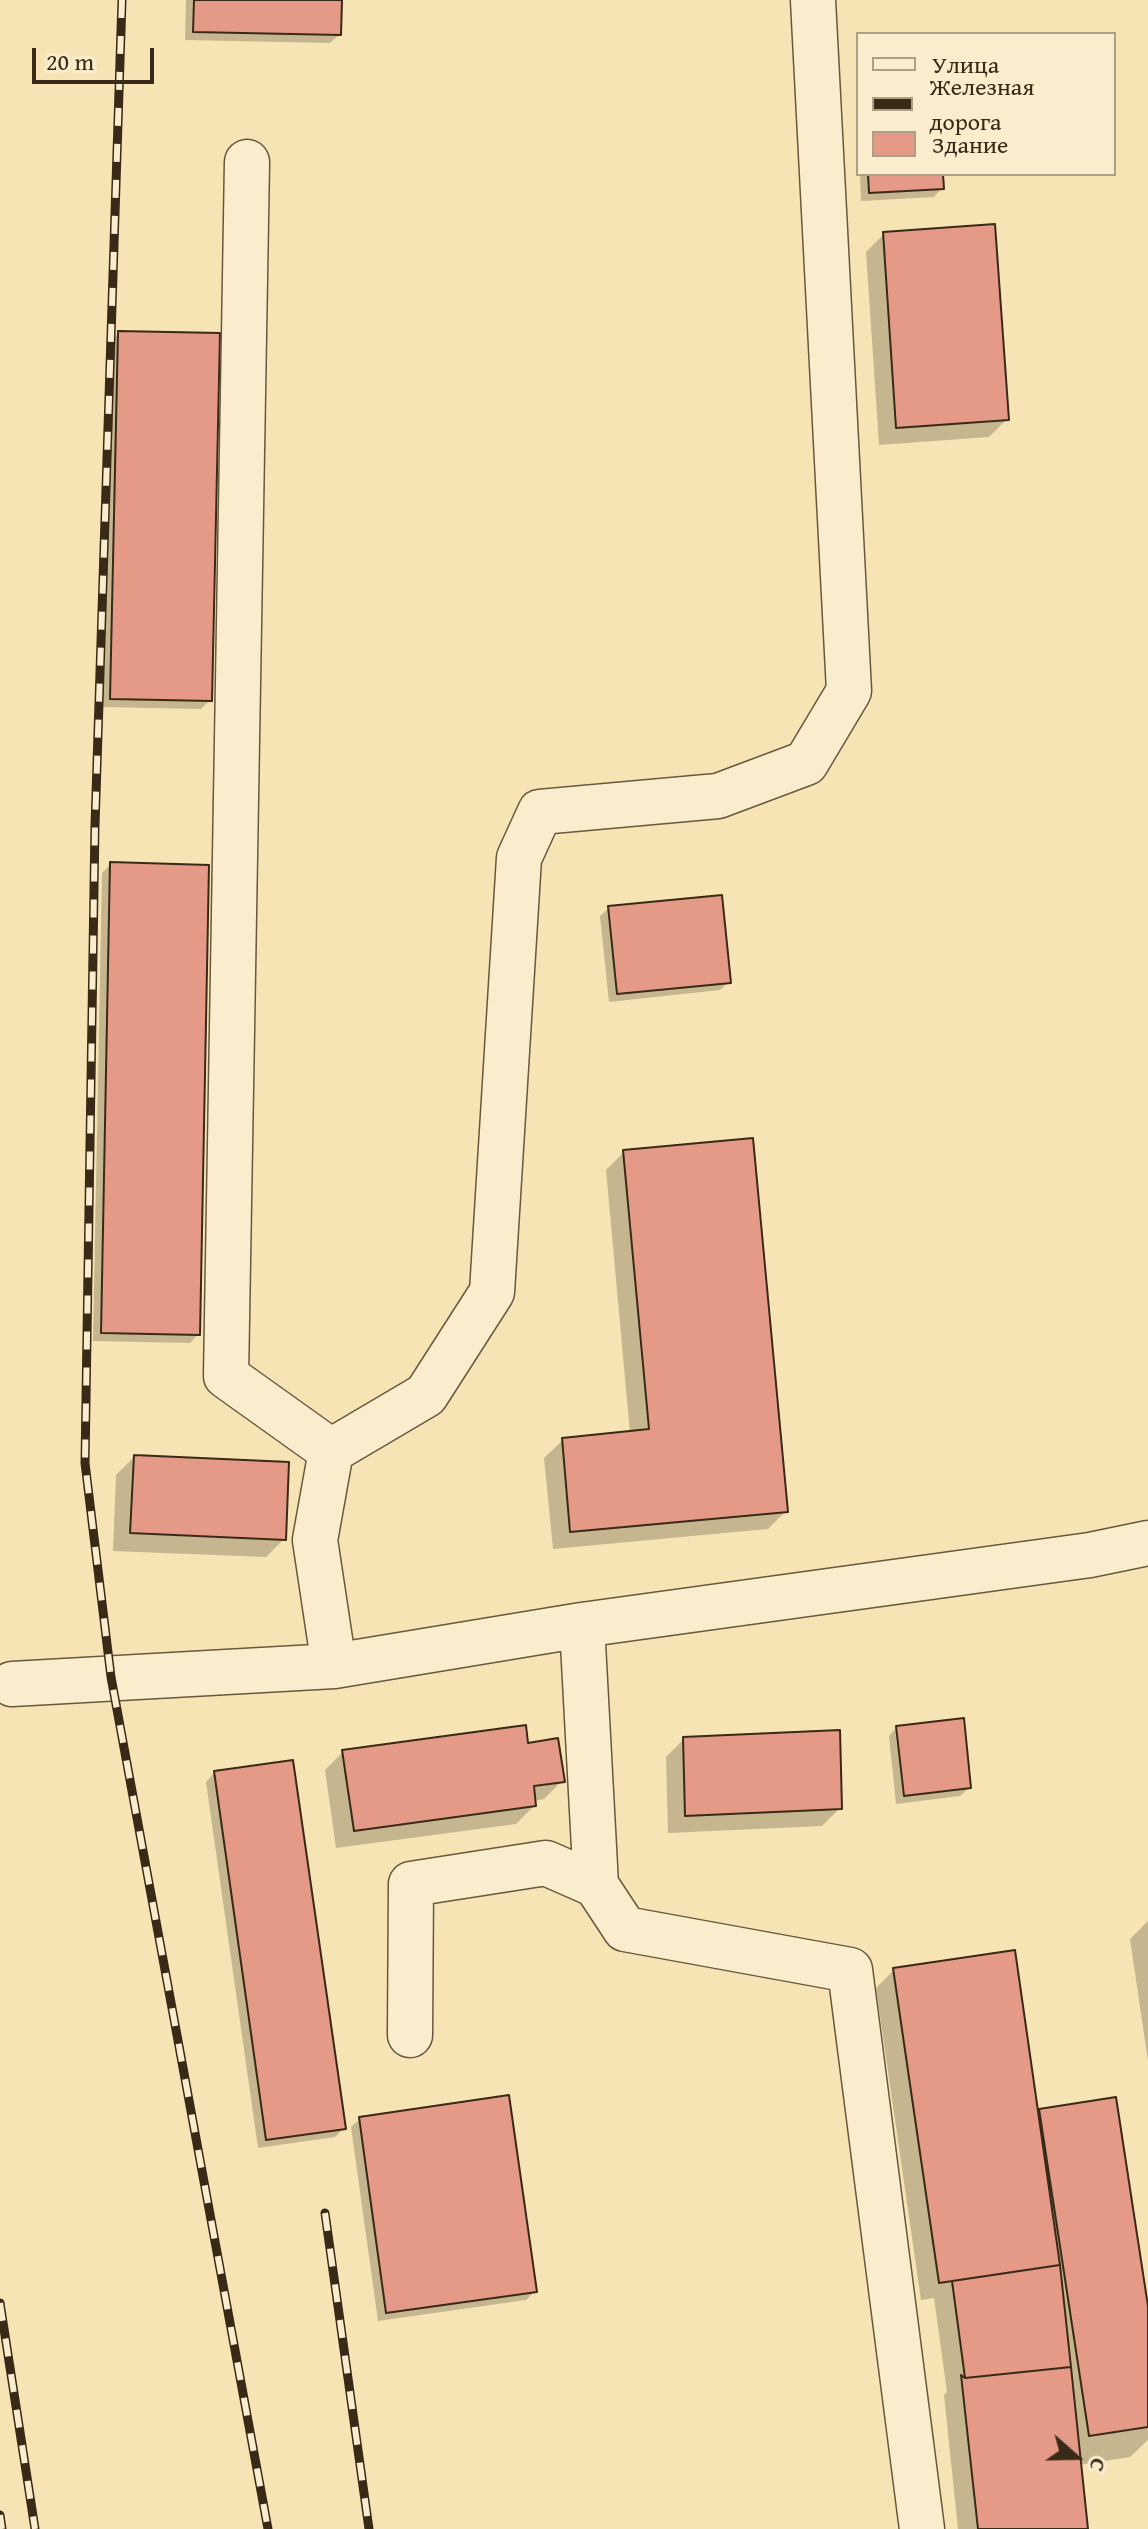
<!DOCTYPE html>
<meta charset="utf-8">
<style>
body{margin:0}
#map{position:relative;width:1148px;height:2529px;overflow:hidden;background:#f7e4b4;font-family:"Gentium Book Plus",serif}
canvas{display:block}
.legend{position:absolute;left:856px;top:32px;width:260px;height:144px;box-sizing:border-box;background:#faedce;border:2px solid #ad9f85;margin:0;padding:10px 14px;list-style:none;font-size:24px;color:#392a17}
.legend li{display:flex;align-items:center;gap:16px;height:40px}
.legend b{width:40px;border:2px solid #ad9f85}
.north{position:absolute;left:1036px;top:2417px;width:80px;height:80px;-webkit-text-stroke:6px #faedce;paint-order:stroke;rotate:110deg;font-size:22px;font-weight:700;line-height:32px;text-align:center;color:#392a17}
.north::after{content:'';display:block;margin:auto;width:28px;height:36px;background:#392a17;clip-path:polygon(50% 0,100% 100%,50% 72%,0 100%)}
.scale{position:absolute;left:32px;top:48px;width:122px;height:36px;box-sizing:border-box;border:4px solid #392a17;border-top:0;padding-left:10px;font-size:24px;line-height:28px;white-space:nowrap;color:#392a17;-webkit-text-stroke:6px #faedce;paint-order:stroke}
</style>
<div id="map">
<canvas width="1148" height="2529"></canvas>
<ul class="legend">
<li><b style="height:10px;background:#faedce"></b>Улица</li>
<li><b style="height:10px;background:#392a17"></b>Железная дорога</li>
<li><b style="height:22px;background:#e49a87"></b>Здание</li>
</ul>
<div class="north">С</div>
<div class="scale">20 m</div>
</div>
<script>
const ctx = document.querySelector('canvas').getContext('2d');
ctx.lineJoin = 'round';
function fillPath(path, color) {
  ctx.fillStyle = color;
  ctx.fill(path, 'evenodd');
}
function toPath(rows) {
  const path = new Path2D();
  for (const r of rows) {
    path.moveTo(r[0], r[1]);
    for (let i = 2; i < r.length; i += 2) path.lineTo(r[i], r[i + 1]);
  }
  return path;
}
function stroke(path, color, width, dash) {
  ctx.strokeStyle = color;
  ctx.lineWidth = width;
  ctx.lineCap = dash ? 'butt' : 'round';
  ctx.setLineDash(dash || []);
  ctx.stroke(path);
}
fillPath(toPath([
 [186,0,340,0,339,35,330,43,185,40],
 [860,174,941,174,942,188,934,197,861,201],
 [884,234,1007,419,989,437,879,445,866,252],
 [119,333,210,700,201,709,102,707,111,341],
 [111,864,198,1334,190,1343,93,1341,102,873],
 [609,908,729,982,720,990,609,1002,600,916],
 [624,1152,786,1511,768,1529,553,1549,544,1458,563,1440,630,1433,606,1170],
 [134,1457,284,1539,266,1557,113,1551,116,1475],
 [897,1727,969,1788,960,1796,896,1804,889,1736],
 [684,1739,840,1808,822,1826,668,1833,666,1757],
 [526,1745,562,1781,544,1799,534,1801,534,1806,516,1824,336,1848,325,1770,343,1752],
 [214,1773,344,2128,335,2137,258,2148,206,1782],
 [1148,1921,1148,2061,1130,1939],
 [894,1970,1036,2114,1040,2111,1148,2319,1148,2440,1130,2457,1079,2465,1086,2529,958,2529,944,2395,947,2392,934,2298,921,2300,876,1988],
 [360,2119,535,2291,526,2300,378,2321,351,2127]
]), '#0003');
const building = toPath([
 [194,0,342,0,341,35,193,32,194,0],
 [868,174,943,174,944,189,869,193,868,174],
 [995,224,1009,420,896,428,883,232,995,224],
 [118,331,220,333,212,701,110,699,118,331],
 [110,862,209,865,200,1335,101,1333,110,862],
 [722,895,731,983,617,994,608,906,722,895],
 [753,1138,788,1512,570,1532,562,1438,649,1429,623,1150,753,1138],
 [134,1455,289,1462,286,1540,130,1533,134,1455],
 [964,1718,971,1788,904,1796,896,1726,964,1718],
 [526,1725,528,1743,558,1738,565,1782,534,1786,536,1806,354,1831,342,1750,526,1725],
 [840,1730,842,1809,685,1816,683,1737,840,1730],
 [293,1760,346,2129,266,2140,214,1771,293,1760],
 [1015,1950,1060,2265,939,2283,893,1968,1015,1950],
 [509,2095,537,2292,386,2313,359,2117,509,2095],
 [1116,2097,1148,2306,1148,2427,1089,2436,1039,2109,1116,2097],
 [1060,2265,1071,2367,965,2378,952,2281,1060,2265],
 [1071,2367,1088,2529,978,2529,961,2375,965,2378,1071,2367]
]);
fillPath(building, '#e49a87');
stroke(building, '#392a17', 2);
const minor = toPath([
 [247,162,226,1376,331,1451],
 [582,1625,596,1885,625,1929,850,1970,922,2529],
 [334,1666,315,1540,331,1451,426,1395,492,1292,519,858,540,812,718,796,806,763,849,691,813,0],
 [12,1684,334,1666,582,1625,1090,1555,1148,1543],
 [410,2035,411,1884,546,1863,596,1885]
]);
stroke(minor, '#68583e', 47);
stroke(minor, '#faedce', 44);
const rail = toPath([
 [122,0,95,825,85,1463,111,1677,268,2529],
 [325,2213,369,2529],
 [0,2303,35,2529],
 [0,2515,2,2529]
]);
stroke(rail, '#392a17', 9);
stroke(rail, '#faedce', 6, [18]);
</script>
